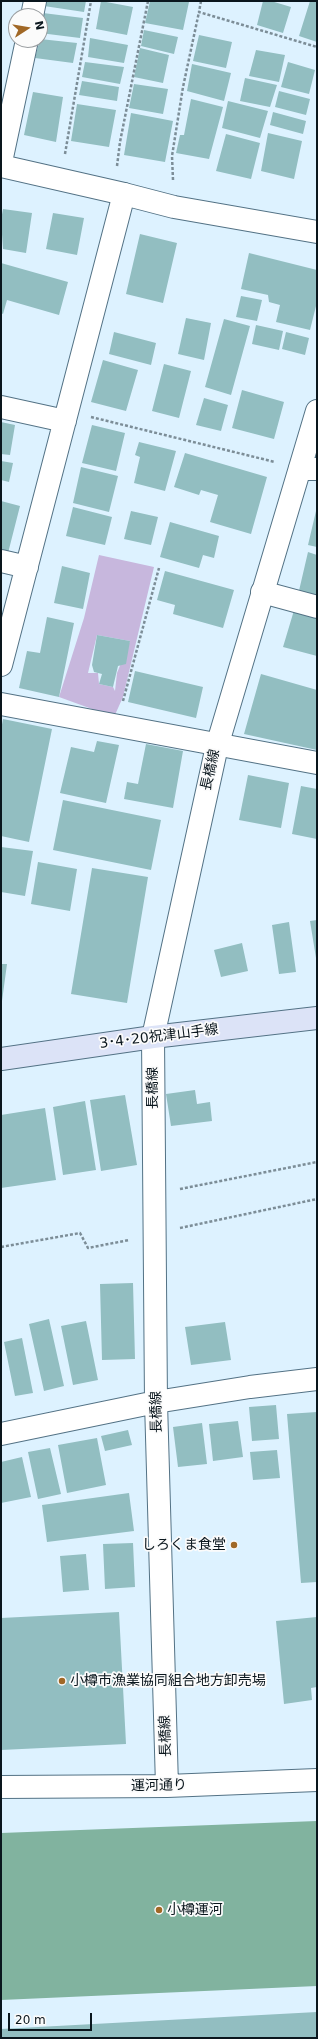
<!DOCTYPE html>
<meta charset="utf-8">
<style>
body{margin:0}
#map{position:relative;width:318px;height:2039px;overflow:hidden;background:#ddf2ff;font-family:"DejaVu Sans",sans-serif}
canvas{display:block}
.frame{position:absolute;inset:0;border:2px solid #0a161d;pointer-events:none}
.north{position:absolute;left:8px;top:8px;width:40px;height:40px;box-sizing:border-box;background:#fbfbfb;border:1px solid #9b9fa2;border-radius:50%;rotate:78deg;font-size:11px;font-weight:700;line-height:16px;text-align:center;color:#0a161d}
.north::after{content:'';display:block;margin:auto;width:14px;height:18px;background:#a16826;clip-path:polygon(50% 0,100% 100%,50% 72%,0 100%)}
.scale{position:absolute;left:8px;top:2013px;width:84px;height:18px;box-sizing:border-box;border:2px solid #0a161d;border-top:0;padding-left:5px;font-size:12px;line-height:14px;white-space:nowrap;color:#0a161d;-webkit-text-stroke:3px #fbfbfb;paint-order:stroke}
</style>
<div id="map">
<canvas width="318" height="2039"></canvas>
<div class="frame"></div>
<div class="north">N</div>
<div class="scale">20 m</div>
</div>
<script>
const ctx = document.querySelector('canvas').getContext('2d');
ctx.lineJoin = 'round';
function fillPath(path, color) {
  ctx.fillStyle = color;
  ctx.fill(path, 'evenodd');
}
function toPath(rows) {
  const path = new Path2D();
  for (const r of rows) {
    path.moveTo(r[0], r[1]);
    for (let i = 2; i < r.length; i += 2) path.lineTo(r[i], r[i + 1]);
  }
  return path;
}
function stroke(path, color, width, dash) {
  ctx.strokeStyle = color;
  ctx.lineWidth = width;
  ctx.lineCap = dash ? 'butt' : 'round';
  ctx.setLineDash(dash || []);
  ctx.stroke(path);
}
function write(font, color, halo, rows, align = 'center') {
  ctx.font = font + ' "DejaVu Sans","Noto Sans JP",sans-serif';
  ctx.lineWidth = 3.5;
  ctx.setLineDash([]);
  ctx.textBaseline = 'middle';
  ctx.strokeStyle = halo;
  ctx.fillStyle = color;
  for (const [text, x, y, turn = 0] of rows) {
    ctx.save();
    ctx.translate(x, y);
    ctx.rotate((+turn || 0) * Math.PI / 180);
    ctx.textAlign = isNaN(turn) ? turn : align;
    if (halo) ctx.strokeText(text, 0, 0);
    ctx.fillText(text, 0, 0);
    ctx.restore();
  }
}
fillPath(toPath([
 [99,555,154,567,123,697,114,717,59,697,84,618],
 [97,635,130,641,117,673,115,691,113,687,99,684,98,673,88,673]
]), '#c7b7dd');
fillPath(toPath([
 [317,1821,317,1986,1,2000,1,1833]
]), '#81b39f');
fillPath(toPath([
 [45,1,86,1,84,12,44,6],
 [101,1,133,7,127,35,96,29],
 [150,1,189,2,183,30,145,23],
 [263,1,271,1,291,7,283,33,257,25],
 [310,1,317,1,317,42,299,36],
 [43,13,83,18,80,38,40,33],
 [144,30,178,37,174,54,141,46],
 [199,35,232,42,226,68,193,61],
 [90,38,128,45,124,63,88,57],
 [40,39,77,43,73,63,35,58],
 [140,48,169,55,163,83,134,77],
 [256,50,285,55,279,82,249,76],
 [85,62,124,67,120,84,82,77],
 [288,62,315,70,309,94,281,87],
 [192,64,231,73,224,101,187,91],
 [245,78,277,85,270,107,240,101],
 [82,81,119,87,117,101,79,95],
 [134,84,168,89,163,114,129,108],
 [279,91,310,99,306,115,275,107],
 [33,92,63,97,56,142,24,135],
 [191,99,223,107,209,159,176,153,180,135,184,135],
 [228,101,268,111,260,138,222,128],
 [77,104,116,110,109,147,71,141],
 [273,112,306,121,303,134,270,125],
 [131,113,173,121,165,162,124,155],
 [268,133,302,141,294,179,261,171],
 [226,134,260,143,251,179,216,171],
 [3,209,32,213,26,253,3,249,1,220],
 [53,213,84,218,77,255,46,249],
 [140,234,177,243,163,303,126,294],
 [249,253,317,270,317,302,310,330,276,322,280,305,269,302,268,295,241,289],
 [1,263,68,282,59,315,7,300,3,314,1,313],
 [241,296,262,300,257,321,236,317],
 [186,318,211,323,204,360,178,354],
 [224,319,250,326,231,395,205,387],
 [256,325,283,331,279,350,252,344],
 [114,332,156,343,151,365,109,354],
 [286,332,309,338,305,355,282,349],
 [103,360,138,370,126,411,91,402],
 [164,364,191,371,179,418,152,411],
 [242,390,284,402,274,439,232,428],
 [204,398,228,405,221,431,196,425],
 [1,422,15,425,10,455,1,454],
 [92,425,125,433,116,471,82,463],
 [139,442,176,451,165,491,134,483,140,457,135,455],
 [185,453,267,477,251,534,210,522,218,495,201,490,199,495,174,487],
 [1,461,13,463,9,482,1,480],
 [81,467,118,476,109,512,73,503],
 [1,501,20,506,7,557,1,555],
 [73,507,112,517,105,545,66,536],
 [131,511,158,517,151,545,124,539],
 [316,511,317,511,317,547,308,545],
 [170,522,219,536,214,558,203,555,199,568,160,557],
 [308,552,317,555,317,601,298,595],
 [62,566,90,573,83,609,54,603],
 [165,571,234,590,223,628,173,614,175,605,157,600],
 [295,607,317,613,317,656,283,647],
 [47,617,74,623,59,697,19,688,27,651,40,653],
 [97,635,130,641,126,664,118,666,113,687,99,684,102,674,94,672,92,665],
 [135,671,203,687,196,718,128,702],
 [261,674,317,690,317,750,244,734],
 [3,719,52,729,29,842,1,836,1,730],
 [97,741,119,745,106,803,60,793,71,747,94,752],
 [146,744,183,751,173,808,124,799,127,782,138,784],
 [248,775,289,783,281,828,239,820],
 [301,786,317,789,317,839,292,834],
 [63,800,161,820,151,870,53,850],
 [1,847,33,851,25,896,1,892],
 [38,862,77,869,70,911,31,904],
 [92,868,148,877,127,1003,71,994],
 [317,920,317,958,316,958,310,921],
 [289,922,296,972,279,974,272,925],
 [242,943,248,971,221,977,214,950],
 [1,964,7,964,2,1001,1,1000],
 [195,1090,197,1104,210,1102,212,1121,171,1126,166,1094],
 [125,1095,137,1165,101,1171,90,1100],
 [85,1101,96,1170,63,1175,53,1107],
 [45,1108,56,1180,1,1188,1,1115],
 [133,1283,135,1359,102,1360,100,1284],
 [49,1319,64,1386,44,1391,29,1324],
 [86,1321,98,1380,73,1385,61,1326],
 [225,1322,231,1360,191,1365,185,1327],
 [22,1338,33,1393,15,1396,4,1342],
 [276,1405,279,1439,252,1441,249,1407],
 [317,1412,317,1582,301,1583,287,1414],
 [238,1421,243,1457,213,1461,209,1424],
 [202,1423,207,1464,178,1467,173,1427],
 [128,1430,132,1445,105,1451,101,1436],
 [97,1438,106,1485,67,1493,58,1445],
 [50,1448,61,1494,38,1499,28,1452],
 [277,1450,280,1478,253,1480,250,1452],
 [22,1457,31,1497,1,1503,1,1462],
 [129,1493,134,1531,47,1542,42,1505],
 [133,1543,135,1587,105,1589,103,1544],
 [86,1554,89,1590,63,1592,60,1556],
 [119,1612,126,1744,1,1750,1,1618],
 [317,1617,317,1687,311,1688,312,1700,284,1704,276,1621],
 [317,2012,317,2038,1,2038,1,2029]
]), '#92bec1');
const minor = toPath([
 [32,16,35,1],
 [1,162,27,40],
 [1,166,124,194,1,665],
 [1,407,65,421],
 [300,469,317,469],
 [1,561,27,567],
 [262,592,317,607],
 [1,704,317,763]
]);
const tertiary = toPath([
 [124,194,174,207,317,232],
 [1,1434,156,1402,250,1387,317,1379],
 [167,1786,156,1402,153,1037,217,746,317,411],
 [1,1787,167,1786,317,1780]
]);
const secondary = toPath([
 [1,1059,153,1037,317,1018]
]);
stroke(minor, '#537285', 24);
stroke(tertiary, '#537285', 24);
stroke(secondary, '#537285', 24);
stroke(toPath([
 [201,1,199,12,317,47],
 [65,154,91,1],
 [117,166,120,142,148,1],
 [173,180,172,156,183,87,199,12],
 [91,417,275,462],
 [123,701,159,568],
 [180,1189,317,1162],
 [180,1228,317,1199],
 [1,1247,80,1233,88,1248,129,1240]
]), '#7c8d97', 2.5, [3, 2]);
stroke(minor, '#fff', 22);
stroke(tertiary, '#fff', 22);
stroke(secondary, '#dce3f7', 22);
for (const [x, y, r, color] of [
 [234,1545,4,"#a16826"],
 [62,1681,4,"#a16826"],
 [159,1910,4,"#a16826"]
]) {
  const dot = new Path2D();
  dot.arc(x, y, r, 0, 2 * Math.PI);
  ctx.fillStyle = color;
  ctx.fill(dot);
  stroke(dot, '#fbfbfb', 1.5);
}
write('14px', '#0a161d', '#fbfbfb', [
 ["長橋線",211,770,-77],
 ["3･4･20祝津山手線",159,1037,-7],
 ["長橋線",153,1088,-90],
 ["長橋線",157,1412,-91],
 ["長橋線",166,1736,-92],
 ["運河通り",159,1786,-1]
]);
write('14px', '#0a161d', '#fbfbfb', [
 ["しろくま食堂",226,1545,"right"],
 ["小樽市漁業協同組合地方卸売場",70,1681],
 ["小樽運河",167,1910]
], 'left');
</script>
